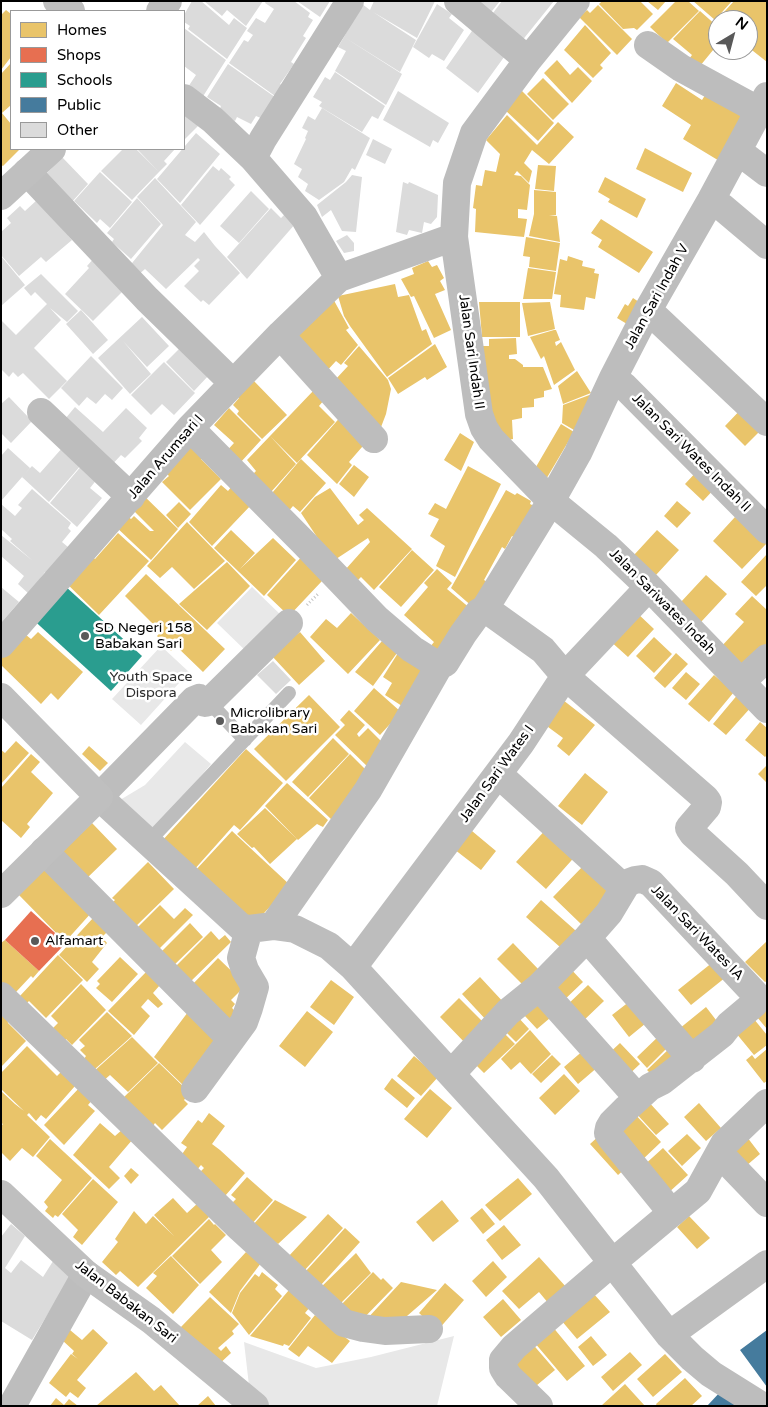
<!DOCTYPE html>
<style>
body{margin:0}
#map{position:relative;width:768px;height:1407px;overflow:hidden;background:#fff;font-family:"Varela Round",sans-serif}
canvas{display:block}
.frame{position:absolute;inset:0;border:2px solid #000;pointer-events:none}
.legend{position:absolute;left:10px;top:10px;width:175px;height:140px;box-sizing:border-box;background:#fff;border:1px solid #999;margin:0;padding:6px 9px;list-style:none;font-size:15px;color:#000}
.legend li{display:flex;align-items:center;gap:10px;height:25px}
.legend b{width:25px;border:1px solid #999}
.north{position:absolute;left:708px;top:10px;width:50px;height:50px;box-sizing:border-box;background:#fff;border:1px solid #999;border-radius:50%;rotate:37deg;font-size:14px;font-weight:700;line-height:20px;text-align:center;color:#000}
.north::after{content:'';display:block;margin:auto;width:18px;height:22px;background:#595959;clip-path:polygon(50% 0,100% 100%,50% 72%,0 100%)}
</style>
<div id="map">
<canvas width="768" height="1407"></canvas>
<div class="frame"></div>
<ul class="legend">
<li><b style="height:14px;background:#e9c46a"></b>Homes</li>
<li><b style="height:14px;background:#e76f51"></b>Shops</li>
<li><b style="height:14px;background:#2a9d8f"></b>Schools</li>
<li><b style="height:14px;background:#457b9d"></b>Public</li>
<li><b style="height:14px;background:#dbdbdb"></b>Other</li>
</ul>
<div class="north">N</div>
</div>
<script>
const ctx = document.querySelector('canvas').getContext('2d');
ctx.lineJoin = 'round';
function fillPath(path, color) {
  ctx.fillStyle = color;
  ctx.fill(path, 'evenodd');
}
function toPath(rows) {
  const path = new Path2D();
  for (const r of rows) {
    path.moveTo(r[0], r[1]);
    for (let i = 2; i < r.length; i += 2) path.lineTo(r[i], r[i + 1]);
  }
  return path;
}
function stroke(path, color, width, dash) {
  ctx.strokeStyle = color;
  ctx.lineWidth = width;
  ctx.lineCap = dash ? 'butt' : 'round';
  ctx.setLineDash(dash || []);
  ctx.stroke(path);
}
function write(font, color, halo, rows, align = 'center') {
  ctx.font = font + ' "Varela Round",sans-serif';
  ctx.lineWidth = 5;
  ctx.setLineDash([]);
  ctx.textBaseline = 'middle';
  ctx.strokeStyle = halo;
  ctx.fillStyle = color;
  for (const [text, x, y, turn = 0] of rows) {
    ctx.save();
    ctx.translate(x, y);
    ctx.rotate((+turn || 0) * Math.PI / 180);
    ctx.textAlign = isNaN(turn) ? turn : align;
    if (halo) ctx.strokeText(text, 0, 0);
    ctx.fillText(text, 0, 0);
    ctx.restore();
  }
}
fillPath(toPath([
 [252,587,285,619,250,655,217,623],
 [161,646,189,672,141,725,112,699],
 [185,742,211,764,154,832,120,800,145,785],
 [454,1336,437,1406,254,1406,251,1403,244,1342,316,1368,371,1357]
]), '#e8e8e8');
fillPath(toPath([
 [602,1,640,1,653,14,637,30,634,28,623,29,599,4],
 [647,1,666,1,658,10],
 [676,1,688,1,699,11,667,43,650,27],
 [693,1,732,1,715,20],
 [734,1,767,1,767,62,748,47,748,20,718,20,718,24,715,22],
 [598,5,632,39,617,55,579,17,587,10,590,13],
 [6,10,11,14,11,57,1,70,1,15],
 [700,11,718,27,718,44,700,66,689,59,692,55,673,39],
 [585,25,611,53,600,65,603,68,593,78,564,50],
 [557,60,570,75,578,67,592,81,572,103,544,73],
 [11,63,11,105,2,113,11,124,11,149,20,149,3,166,1,165,1,74],
 [543,78,569,104,553,120,527,94],
 [676,83,702,100,709,89,745,113,721,162,683,139,691,125,662,106],
 [520,89,554,123,538,141,504,109],
 [507,115,537,145,558,122,574,137,549,164,532,150,524,163,532,171,529,183,517,171,514,175,521,176,530,185,527,210,518,209,518,218,527,219,524,237,475,232,476,209,473,208,476,185,482,186,485,170,496,172,500,154,486,140],
 [645,148,692,173,683,192,636,169],
 [538,165,556,166,554,191,535,189],
 [605,177,646,199,637,218,608,202,610,199,598,192],
 [534,190,556,192,556,215,549,215,557,216,560,242,529,236,534,214],
 [601,219,653,252,639,273,598,247,602,240,591,233],
 [526,237,560,243,556,271,529,267,530,257,523,256],
 [568,256,583,261,582,266,595,269,594,273,599,274,595,299,586,297,584,310,560,307,561,295,554,294,560,259,567,261],
 [428,261,432,267,437,265,444,278,440,281,445,290,435,294,451,330,434,338,414,296,411,297,401,279,414,274,412,268],
 [528,268,556,272,552,299,523,299],
 [395,284,398,297,409,295,422,331,426,329,432,344,387,377,350,326,344,316,338,296],
 [331,295,349,328,346,330,358,345,341,365,336,361,324,374,287,340],
 [633,298,645,306,632,327,617,318,625,304,628,306],
 [479,302,520,302,520,337,482,337],
 [550,302,555,329,528,336,522,303],
 [554,330,556,330,560,340,555,342,556,346,561,342,575,370,554,385,544,356,541,359,530,337],
 [516,338,517,354,509,355,509,359,515,359,523,365,523,367,543,367,552,389,544,391,544,397,534,399,534,407,522,408,522,418,512,420,513,439,503,441,488,427,481,346,489,346,489,339],
 [435,344,447,367,427,380,425,377,398,394,388,378],
 [359,346,388,380,391,389,386,414,378,435,335,380,348,366,344,363],
 [577,371,591,393,563,404,558,386],
 [252,379,287,415,262,439,237,414,239,411,233,405,239,398,236,395],
 [314,390,324,400,319,406,335,422,297,463,270,436],
 [592,394,574,430,562,423,563,405],
 [745,405,766,425,745,446,725,426],
 [229,408,261,440,240,463,224,454,234,443,214,425],
 [343,414,369,439,349,462,352,465,337,484,307,455],
 [561,424,574,432,545,481,533,472],
 [460,433,474,442,461,471,444,460],
 [270,436,296,464,271,492,253,474,256,471,247,460],
 [185,442,203,457,201,459,221,479,190,510,162,482,169,476,164,471],
 [301,459,326,483,300,512,293,506,287,513,272,493],
 [354,465,369,477,354,497,339,484],
 [468,466,501,484,455,577,436,566,445,546,430,536,439,519,428,514,435,503,446,509],
 [699,469,717,486,703,501,685,484],
 [221,485,228,491,232,486,252,504,212,546,189,522],
 [330,488,358,525,364,520,359,515,367,508,412,549,374,590,361,577,357,581,345,570,370,542,368,538,333,561,301,513,315,497],
 [506,490,515,495,517,493,531,501,530,504,534,506,515,538,512,536,505,549,502,547,484,580,489,583,474,608,451,588],
 [139,491,178,529,151,560,114,525,125,514,131,519,134,516,150,531,154,531,128,505],
 [677,501,691,513,677,528,664,516],
 [179,502,191,514,178,528,166,515],
 [735,517,767,543,742,569,713,541],
 [187,522,225,561,194,589,172,567,160,578,147,566],
 [231,530,255,553,240,569,273,538,296,560,264,596,214,548],
 [657,530,679,550,656,575,634,555],
 [118,533,149,561,99,615,62,579,89,555,95,559],
 [412,550,434,570,401,607,379,587],
 [304,554,322,581,289,616,267,595],
 [767,554,767,585,756,596,741,582],
 [227,562,250,586,207,630,179,604],
 [437,569,452,583,447,589,471,609,438,655,430,647,434,642,404,615,428,587,424,583],
 [146,574,225,649,203,672,176,646,171,651,157,636,161,632,125,596],
 [706,575,727,594,701,622,680,603],
 [752,596,767,610,767,651,747,672,720,648,744,622,735,614],
 [635,611,654,629,628,657,608,639],
 [351,613,380,640,348,674,310,637,326,619,337,628],
 [20,630,31,639,38,632,83,672,58,700,51,693,41,704,1,665,1,654],
 [300,632,325,661,299,685,271,655],
 [654,637,672,654,654,673,636,656],
 [382,641,397,653,373,686,355,672],
 [398,653,423,672,402,706,385,695,392,683,383,677],
 [676,653,688,664,665,688,654,678],
 [686,672,700,684,686,700,672,688],
 [714,675,734,692,709,722,688,704],
 [374,688,401,712,380,735,354,711],
 [739,693,753,705,726,735,713,724],
 [309,695,340,727,286,781,254,749],
 [563,700,595,725,569,756,557,746,563,738,544,724],
 [349,710,365,725,357,734,359,737,368,728,383,743,371,770,335,735,345,725,340,720],
 [760,722,767,728,767,755,765,757,745,740],
 [333,738,349,754,308,797,292,782],
 [16,741,29,753,1,784,1,750,5,753],
 [89,746,108,763,100,771,82,754],
 [246,749,283,783,240,830,234,825,193,871,161,842],
 [31,754,40,762,31,772,53,793,27,824,30,827,21,838,1,820,1,788],
 [350,754,372,776,332,820,309,798],
 [767,765,767,783,758,774],
 [585,773,608,792,582,825,558,806],
 [287,783,328,820,323,827,317,824,298,840,265,806],
 [265,808,297,839,270,864,254,847,252,848,237,834],
 [92,823,117,849,85,880,59,854],
 [550,825,579,852,546,889,516,862],
 [466,826,496,851,481,870,450,846],
 [232,831,290,885,253,925,194,872],
 [148,862,174,889,131,931,108,907,115,900,112,898],
 [44,864,92,912,65,942,18,894],
 [585,864,613,891,581,924,553,897],
 [541,900,584,938,569,955,526,917],
 [160,905,174,919,185,908,193,915,154,954,133,932],
 [93,918,107,932,102,937,107,943,92,962,99,969,87,982,59,955],
 [190,923,203,937,171,968,158,955],
 [211,931,219,940,225,935,231,942,188,984,173,969],
 [5,940,39,971,33,978,31,976,16,992,10,986,8,989,1,983,1,943],
 [767,941,767,981,765,982,745,962],
 [513,943,541,972,525,987,497,959],
 [58,955,83,980,46,1018,29,1001,26,1004,19,997],
 [120,957,138,974,112,1002,96,988,100,984,97,981],
 [218,958,246,985,231,1000,235,1004,232,1008,239,1015,228,1025,189,988],
 [713,962,726,977,691,1005,678,990],
 [568,966,583,982,561,1003,545,987],
 [147,971,160,985,153,993,163,1004,158,1008,148,999,141,1007,150,1016,134,1035,108,1011],
 [480,977,506,1005,488,1022,462,994],
 [331,980,354,997,334,1025,310,1007],
 [81,984,106,1010,72,1045,66,1039,64,1042,52,1029,58,1023,51,1016],
 [588,985,604,1001,581,1023,565,1007],
 [459,998,488,1027,468,1046,440,1017],
 [634,998,651,1019,629,1037,612,1015],
 [767,999,767,1029,752,1011],
 [537,1003,550,1018,537,1029,524,1015],
 [706,1007,723,1029,691,1054,674,1033],
 [307,1011,333,1032,305,1067,279,1046],
 [107,1012,132,1036,95,1069,84,1059,86,1056,80,1050,85,1046,79,1040],
 [188,1012,220,1043,186,1088,154,1057],
 [749,1013,767,1035,767,1045,754,1055,731,1027],
 [1,1015,7,1018,8,1023,26,1041,1,1067],
 [516,1015,529,1029,516,1042,502,1028],
 [530,1030,551,1054,531,1074,520,1062,511,1070,501,1059],
 [503,1032,515,1044,484,1073,472,1061],
 [662,1033,672,1043,647,1068,637,1057],
 [132,1037,158,1063,128,1092,110,1075,102,1082,92,1073],
 [620,1043,640,1064,625,1078,605,1057],
 [673,1045,684,1056,658,1081,647,1070],
 [27,1046,57,1076,61,1072,75,1086,46,1119,41,1115,36,1121,29,1113,27,1115,50,1137,33,1157,22,1148,10,1161,1,1152,1,1126,3,1124,1,1123,1,1091,15,1104,5,1114,15,1104,24,1111,1,1089,1,1073],
 [585,1049,599,1066,578,1084,564,1067],
 [767,1049,767,1081,764,1083,746,1060,752,1055,755,1059],
 [552,1055,561,1064,541,1083,532,1074],
 [414,1056,438,1077,421,1096,397,1076],
 [159,1063,190,1093,184,1100,188,1104,162,1130,155,1123,153,1126,123,1098],
 [564,1074,580,1091,555,1115,539,1098],
 [392,1078,415,1098,407,1108,384,1089],
 [81,1086,93,1099,88,1105,95,1111,64,1145,44,1125],
 [430,1089,452,1108,427,1138,404,1119],
 [646,1099,669,1124,656,1135,633,1110],
 [699,1103,721,1128,706,1141,684,1117],
 [632,1111,661,1142,640,1162,611,1130],
 [209,1113,225,1126,212,1144,220,1150,245,1173,225,1196,197,1175,204,1168,201,1165,196,1171,180,1157,187,1147,181,1143,198,1120,202,1123],
 [100,1123,115,1136,123,1129,133,1139,109,1167,120,1178,109,1189,73,1155],
 [687,1134,701,1148,682,1166,668,1151],
 [600,1135,628,1166,618,1175,590,1144],
 [747,1137,760,1154,739,1172,725,1155],
 [50,1139,92,1178,58,1217,55,1215,53,1218,45,1211,48,1207,44,1202,62,1180,36,1156],
 [663,1148,688,1175,667,1194,642,1167],
 [131,1168,139,1175,131,1184,124,1176],
 [247,1177,273,1200,251,1225,230,1205,236,1199,231,1195],
 [518,1178,532,1194,500,1221,485,1205],
 [93,1179,118,1202,82,1245,73,1237,78,1230,62,1214],
 [173,1198,187,1213,198,1203,210,1216,138,1287,120,1271,116,1275,102,1262,118,1242,115,1239,134,1211,146,1224,153,1216,174,1236,154,1215],
 [275,1200,307,1217,278,1244,252,1226],
 [442,1200,459,1221,433,1242,416,1222],
 [482,1208,495,1224,483,1234,470,1218],
 [328,1214,343,1228,303,1272,287,1258],
 [689,1216,710,1238,697,1249,677,1227],
 [209,1219,214,1225,215,1224,226,1235,211,1250,222,1262,200,1284,172,1256],
 [504,1225,521,1245,502,1260,486,1240],
 [345,1228,360,1242,320,1286,305,1272],
 [246,1252,261,1263,240,1291,231,1313,209,1292],
 [356,1253,371,1273,339,1305,318,1290],
 [171,1256,199,1285,173,1314,146,1288,157,1276,153,1273],
 [539,1257,567,1288,549,1304,539,1292,519,1309,502,1291],
 [493,1261,507,1277,486,1297,472,1281],
 [262,1272,278,1285,275,1289,282,1296,249,1335,232,1313,240,1293,255,1274,259,1277],
 [373,1272,381,1280,383,1278,393,1288,358,1324,340,1306],
 [401,1282,437,1290,392,1329,366,1320],
 [445,1283,464,1300,438,1330,419,1313],
 [289,1290,310,1307,305,1313,311,1318,289,1346,284,1344,283,1346,250,1336],
 [593,1293,610,1312,577,1339,561,1320],
 [210,1297,239,1324,232,1331,234,1334,218,1348,221,1351,226,1346,231,1353,216,1367,179,1329],
 [503,1299,521,1320,501,1337,483,1317],
 [315,1315,350,1341,332,1363,308,1346,299,1357,288,1349],
 [552,1326,585,1366,567,1381,534,1342],
 [93,1329,108,1343,77,1380,86,1388,78,1398,70,1392,66,1397,49,1383,71,1354,78,1359,72,1354,74,1351,62,1340,70,1330,82,1340],
 [591,1336,607,1355,593,1366,578,1347],
 [530,1341,555,1370,530,1391,505,1361],
 [630,1352,642,1365,613,1391,601,1377],
 [665,1354,682,1372,653,1397,637,1379],
 [136,1372,154,1391,161,1385,180,1406,96,1406],
 [685,1378,702,1396,691,1406,657,1406,656,1404],
 [625,1384,645,1406,601,1406],
 [208,1396,216,1406,197,1406],
 [56,1398,64,1405,69,1399,78,1406,50,1406]
]), '#e9c46a');
fillPath(toPath([
 [31,911,66,943,39,971,5,940]
]), '#e76f51');
fillPath(toPath([
 [65,586,142,656,111,691,28,615]
]), '#2a9d8f');
fillPath(toPath([
 [767,1330,767,1387,740,1350],
 [722,1390,740,1406,707,1406]
]), '#457b9d');
fillPath(toPath([
 [192,1,201,1,229,25,234,18,247,28,227,59,188,29,190,26,184,22,184,15],
 [204,1,263,1,246,26,227,10,222,16],
 [266,1,294,1,310,13,308,17,313,20,303,36,306,38,291,62,294,64,280,84,288,90,282,101,229,63,244,40,248,42,253,35,247,31,256,18,265,23,274,9,265,3],
 [297,1,330,1,320,17],
 [374,1,435,1,417,38,373,12,416,40,400,72,344,37,362,4,370,10],
 [468,1,500,1,488,16],
 [502,1,554,1,521,42,490,17],
 [437,4,452,14,449,18,464,30,444,61,432,54,429,58,413,47],
 [184,28,226,60,202,98,188,87,196,75,184,66],
 [474,28,507,53,478,93,446,68],
 [344,37,402,74,386,105,335,71,346,51,338,47],
 [228,64,282,102,263,119,256,116,251,124,237,117,235,121,219,111,221,106,207,97],
 [335,72,385,106,378,119,372,116,362,132,319,106,322,102,313,97,325,77,330,80],
 [398,91,449,123,438,143,433,140,430,147,383,120],
 [322,108,370,138,355,170,352,168,344,182,319,200,305,191,308,184,298,177,302,169,294,164,306,139,305,138,308,131,302,128,308,116,315,120],
 [184,111,200,124,184,140],
 [196,133,220,154,180,203,157,179],
 [373,139,392,149,385,164,366,155],
 [123,149,136,149,159,172,132,200,101,171],
 [137,149,175,149,164,161,167,164,159,172],
 [62,157,88,184,71,203,45,175],
 [213,166,219,171,221,168,231,177,229,179,235,185,200,225,181,205],
 [100,172,132,202,110,228,100,219,97,223,74,201],
 [352,175,362,177,356,232,342,231,331,210,322,217,317,205,346,182],
 [155,178,196,222,185,235,195,242,204,232,215,246,240,273,209,305,203,300,201,302,184,286,199,271,194,266,200,260,198,258,166,289,145,269,137,276,128,268,163,225,137,197],
 [403,182,408,184,409,182,438,195,437,217,431,224,424,222,422,233,409,230,407,235,396,232],
 [251,191,269,209,239,243,220,226],
 [137,198,161,224,131,259,112,242,114,239,107,233],
 [37,200,72,240,46,262,41,257,19,276,1,255,1,232,11,223,7,218,20,206,25,211],
 [271,208,281,218,287,212,296,223,247,279,227,257],
 [347,235,354,243,354,251,344,253,336,241],
 [1,256,25,285,1,306],
 [95,257,126,288,93,321,65,294,89,268,87,266],
 [41,274,78,311,67,322,50,308,61,320,34,348,67,381,49,399,23,373,18,377,13,372,9,377,1,369,1,320,16,335,47,304,35,292,31,296,24,288],
 [81,310,108,340,93,354,66,324],
 [142,317,169,346,147,367,123,341,151,374,130,394,98,358],
 [182,346,210,374,194,391,166,362],
 [91,356,123,388,112,400,105,394,96,404,87,397,79,406,61,388],
 [164,362,195,393,174,415,162,404,151,415,131,395],
 [9,397,32,421,11,443,1,433,1,404],
 [75,407,103,432,126,408,147,428,139,438,142,441,125,458,121,455,109,468,60,425],
 [63,447,82,464,49,502,22,477,32,466,40,473],
 [8,448,30,468,1,501,1,456],
 [83,464,98,478,90,488,102,498,77,527,50,503],
 [32,489,71,523,68,528,71,531,62,542,68,547,46,573,45,572,29,594,18,584,24,576,1,556,1,535,33,561,10,541,12,539,1,529,1,504,15,516,22,508,18,505],
 [1,587,19,602,1,623],
 [273,661,291,680,276,694,257,675],
 [11,1224,25,1236,5,1268,11,1273,21,1260,43,1277,55,1258,74,1271,32,1340,1,1321,1,1237]
]), '#dbdbdb');
stroke(toPath([
 [307,605,318,594]
]), '#c2c2c2', 3, [1, 2.5]);
stroke(toPath([
 [209,702,245,740],
 [148,842,289,693]
]), '#bdbdbd', 14);
stroke(toPath([
 [458,1,528,60],
 [576,1,528,60,474,133,457,183,454,237,479,414,484,428,491,439,551,501,606,546,649,587,767,709],
 [160,11,168,1],
 [648,45,681,68,758,110],
 [184,98,213,120,253,158,304,217,339,278,454,237],
 [738,151,767,173],
 [253,158,263,139,350,1],
 [27,172,147,299,233,383],
 [711,200,722,207,767,245],
 [648,310,767,422],
 [280,335,374,439],
 [613,378,625,387,767,530],
 [41,412,131,497],
 [190,428,304,543,377,619,412,649,439,666,445,663,463,634,479,612,484,610,490,612,543,650,565,676,705,798,708,802,707,807,689,828,693,834,737,874,767,906],
 [484,610,551,501,578,453,613,378,648,310,711,200,767,96],
 [289,623,209,702,205,703,199,698,194,700,99,797,241,927,249,929,273,926,295,929,329,946,353,967,546,1178,669,1335,692,1358,711,1374,762,1406],
 [1,644,190,428,280,335,339,278],
 [742,681,767,658],
 [498,774,624,888,627,883,635,880,642,879,651,883,758,997],
 [44,851,231,1039],
 [273,926,368,790,439,666],
 [587,938,692,1059],
 [353,967,521,743,565,676,649,587],
 [539,987,638,1098],
 [1,996,240,1228,344,1323,363,1328,385,1331,429,1329],
 [451,1074,508,1012,539,987,587,938,609,913,624,888],
 [195,1089,244,1022,249,1008,255,987,245,970,241,958,249,929],
 [719,1153,767,1203],
 [672,1213,611,1138,608,1133,609,1128,612,1123,627,1108,650,1087,662,1081,722,1034,729,1025,754,1004,758,997],
 [669,1335,767,1264],
 [12,1406,86,1274],
 [539,1406,508,1376,503,1368,503,1360,514,1347,613,1262,698,1191,724,1144,767,1103]
]), '#bdbdbd', 28);
stroke(toPath([
 [57,1,71,11],
 [1,196,52,149],
 [1,697,99,797,1,894],
 [1,1194,86,1274,151,1320,255,1406]
]), '#bfbfbf', 28);
for (const [x, y, r, color] of [
 [85,636,5,"#595959"],
 [220,721,5,"#595959"],
 [35,941,5,"#595959"]
]) {
  const dot = new Path2D();
  dot.arc(x, y, r, 0, 2 * Math.PI);
  ctx.fillStyle = color;
  ctx.fill(dot);
  stroke(dot, '#fff', 2);
}
write('14px', '#000', '#fff', [
 ["Jalan Sari Indah V",657,297,-61],
 ["Jalan Sari Indah II",471,352,82],
 ["Jalan Sari Wates Indah II",691,453,45],
 ["Jalan Arumsari I",166,457,-49],
 ["Jalan Sariwates Indah",662,602,45],
 ["Jalan Sari Wates I",497,774,-54],
 ["Jalan Sari Wates IA",697,933,46],
 ["Jalan Babakan Sari",126,1302,38]
]);
write('14px', '#000', '#fff', [
 ["SD Negeri 158",95,628],
 ["Babakan Sari",95,644],
 ["Microlibrary",230,713],
 ["Babakan Sari",230,729],
 ["Alfamart",45,941]
], 'left');
write('14px', '#2c2c2c', '#fff', [
 ["Youth Space",151,677],
 ["Dispora",151,693]
]);
</script>
